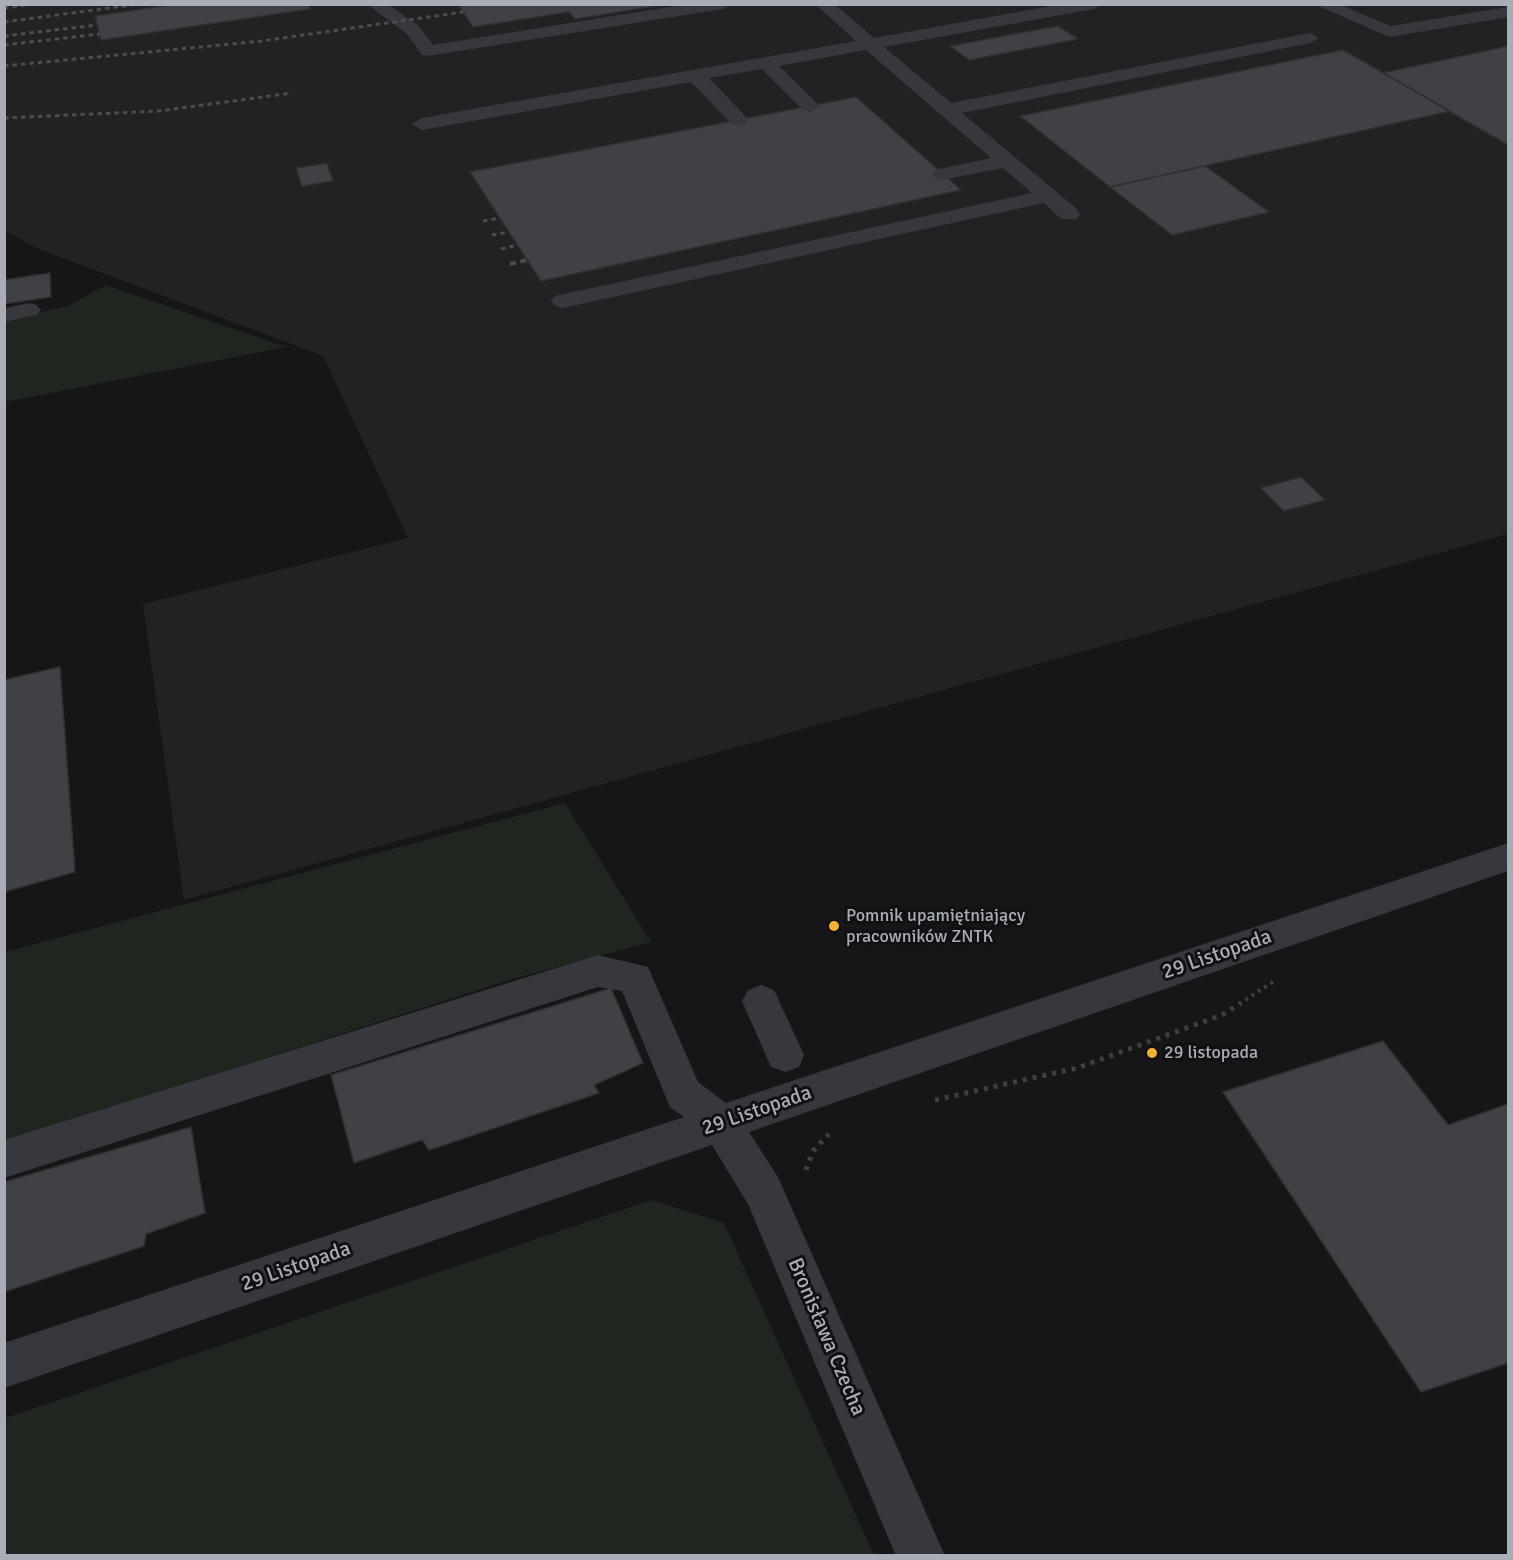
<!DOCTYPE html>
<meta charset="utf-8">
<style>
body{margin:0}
#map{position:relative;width:1513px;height:1560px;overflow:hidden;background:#161618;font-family:Signika,sans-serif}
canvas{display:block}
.frame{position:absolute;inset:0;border:6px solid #a8adb8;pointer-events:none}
</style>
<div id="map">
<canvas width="1513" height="1560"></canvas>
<div class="frame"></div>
</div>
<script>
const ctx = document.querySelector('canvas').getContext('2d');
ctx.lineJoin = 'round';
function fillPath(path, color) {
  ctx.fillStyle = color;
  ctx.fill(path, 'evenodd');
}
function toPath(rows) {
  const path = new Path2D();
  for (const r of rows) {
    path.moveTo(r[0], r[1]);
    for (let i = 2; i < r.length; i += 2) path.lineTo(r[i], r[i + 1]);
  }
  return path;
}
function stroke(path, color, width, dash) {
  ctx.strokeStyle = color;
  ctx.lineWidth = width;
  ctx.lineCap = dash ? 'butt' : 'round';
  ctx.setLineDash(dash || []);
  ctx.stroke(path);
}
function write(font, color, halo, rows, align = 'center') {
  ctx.font = font + ' Signika,sans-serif';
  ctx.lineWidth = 6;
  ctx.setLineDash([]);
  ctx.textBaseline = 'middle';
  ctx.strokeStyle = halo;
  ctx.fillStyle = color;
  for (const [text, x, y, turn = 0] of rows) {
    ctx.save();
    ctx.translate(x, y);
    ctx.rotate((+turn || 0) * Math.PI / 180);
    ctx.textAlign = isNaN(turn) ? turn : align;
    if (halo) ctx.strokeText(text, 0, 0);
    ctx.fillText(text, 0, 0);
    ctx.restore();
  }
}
fillPath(toPath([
 [4,5,1508,5,1508,534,184,900,143,604,408,538,323,356,41,250,5,231]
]), '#222225');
fillPath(toPath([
 [106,285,286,347,5,402,5,320,68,306],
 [565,803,651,942,509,980,5,1142,5,952],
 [652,1200,724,1223,874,1555,5,1555,5,1418]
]), '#1e261f');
const building = toPath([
 [178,4,308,4,310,9,101,40,95,16,178,4],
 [458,4,668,4,575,19,569,12,473,27,458,4],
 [1058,26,1078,39,969,60,950,46,1058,26],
 [1508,46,1508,145,1383,73,1508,46],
 [1343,50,1450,111,1110,187,1020,116,1343,50],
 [856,97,961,190,541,281,470,172,856,97],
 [327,163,333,181,302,186,296,168,327,163],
 [1205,166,1269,212,1172,235,1110,187,1205,166],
 [50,273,51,297,4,304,4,280,50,273],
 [1301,477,1325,500,1284,511,1261,488,1301,477],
 [60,667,75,872,4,892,4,680,60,667],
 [611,988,643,1063,594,1085,599,1093,429,1150,422,1140,354,1163,331,1075,611,988],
 [1383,1041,1448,1125,1508,1104,1508,1363,1421,1392,1223,1092,1383,1041],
 [191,1127,205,1213,146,1234,144,1246,4,1292,4,1182,191,1127]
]);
fillPath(building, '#404145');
stroke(building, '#303034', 1.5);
stroke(toPath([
 [1239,1004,1273,982]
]), '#3d3f44', 4, [3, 4.5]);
stroke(toPath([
 [935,1100,1077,1068,1222,1015,1241,1003],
 [806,1170,813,1151,829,1134]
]), '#3d3f44', 5, [4, 6]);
fillPath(toPath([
 [367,4,387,4,419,26,433,45,688,4,731,4,723,9,428,56,422,55,407,34,367,4],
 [815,4,834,4,874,38,1062,4,1102,4,1094,9,884,47,951,103,1310,33,1319,38,1310,43,962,113,1077,209,1080,214,1077,219,1061,219,1044,203,563,308,555,306,551,301,555,296,1032,193,1003,168,942,180,935,178,932,174,935,170,991,158,866,50,779,66,820,106,810,112,803,110,762,69,709,78,749,120,739,126,732,124,691,82,422,130,412,124,422,118,856,41,815,4],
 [1314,4,1338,4,1391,26,1508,7,1508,17,1389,37,1314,4],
 [29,303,37,305,41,310,37,315,4,322,4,308,29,303],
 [1508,843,1508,871,749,1132,778,1177,945,1556,896,1556,748,1204,712,1145,4,1388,4,1343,684,1117,670,1107,622,991,598,987,4,1178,4,1140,598,955,648,967,698,1082,726,1103,1508,843],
 [761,985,774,990,804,1055,799,1067,785,1072,771,1067,742,1001,748,990,761,985]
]), '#37383d');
stroke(toPath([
 [4,8,35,4],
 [4,22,139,4],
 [4,36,97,25],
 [4,45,100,34],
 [4,66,262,41,463,12],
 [4,118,159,111,292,93],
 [483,221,500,218],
 [492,235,509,232],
 [501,249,518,245]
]), '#4a4c52', 3, [4.5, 4]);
stroke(toPath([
 [510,264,527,260]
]), '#4a4c52', 4, [6, 4.5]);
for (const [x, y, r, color] of [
 [834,926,6,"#f2b134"],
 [1152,1053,6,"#f2b134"]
]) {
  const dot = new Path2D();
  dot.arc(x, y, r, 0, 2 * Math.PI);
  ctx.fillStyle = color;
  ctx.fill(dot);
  stroke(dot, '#111113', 2);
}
write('18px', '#a8adb8', '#111113', [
 ["Pomnik upamiętniający",846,916],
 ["pracowników ZNTK",846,937],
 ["29 listopada",1164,1053]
], 'left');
write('21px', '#a8adb8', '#111113', [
 ["29 Listopada",1217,955,-19],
 ["29 Listopada",757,1111,-19],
 ["29 Listopada",296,1267,-19],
 ["Bronisława Czecha",826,1337,67]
]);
</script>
